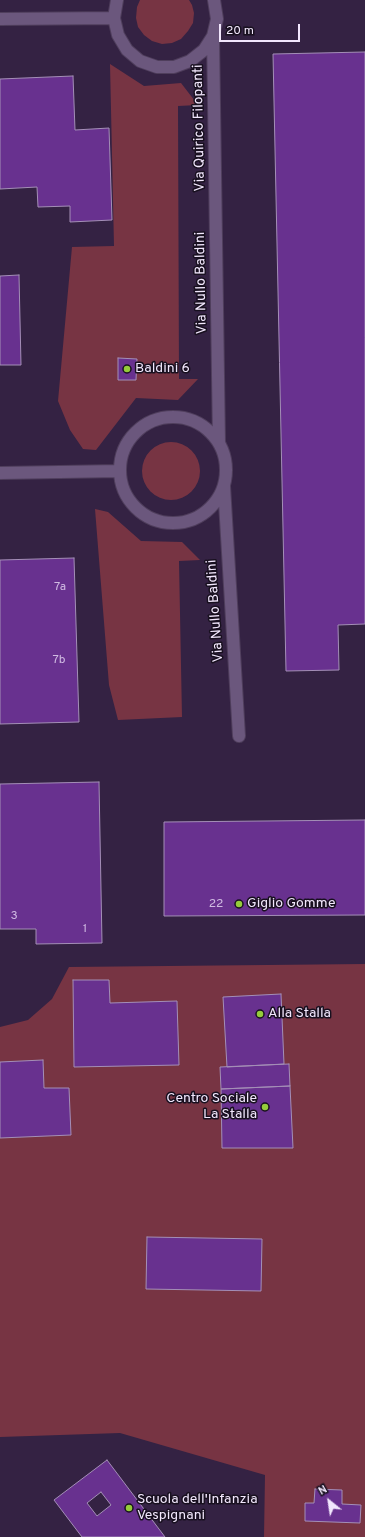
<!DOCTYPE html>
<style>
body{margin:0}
#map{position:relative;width:365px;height:1537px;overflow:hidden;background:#342243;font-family:Overpass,sans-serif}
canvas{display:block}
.north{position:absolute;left:309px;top:1481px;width:40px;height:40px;-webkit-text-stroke:3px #18101f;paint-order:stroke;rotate:330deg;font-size:11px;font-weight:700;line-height:16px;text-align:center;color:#f2e7fd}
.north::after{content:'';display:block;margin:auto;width:14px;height:18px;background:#f2e7fd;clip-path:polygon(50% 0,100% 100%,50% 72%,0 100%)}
.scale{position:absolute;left:219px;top:24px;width:81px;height:18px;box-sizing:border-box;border:2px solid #f2e7fd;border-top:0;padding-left:5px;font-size:12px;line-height:14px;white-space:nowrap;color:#f2e7fd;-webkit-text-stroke:3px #18101f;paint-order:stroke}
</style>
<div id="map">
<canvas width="365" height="1537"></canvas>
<div class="north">N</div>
<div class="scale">20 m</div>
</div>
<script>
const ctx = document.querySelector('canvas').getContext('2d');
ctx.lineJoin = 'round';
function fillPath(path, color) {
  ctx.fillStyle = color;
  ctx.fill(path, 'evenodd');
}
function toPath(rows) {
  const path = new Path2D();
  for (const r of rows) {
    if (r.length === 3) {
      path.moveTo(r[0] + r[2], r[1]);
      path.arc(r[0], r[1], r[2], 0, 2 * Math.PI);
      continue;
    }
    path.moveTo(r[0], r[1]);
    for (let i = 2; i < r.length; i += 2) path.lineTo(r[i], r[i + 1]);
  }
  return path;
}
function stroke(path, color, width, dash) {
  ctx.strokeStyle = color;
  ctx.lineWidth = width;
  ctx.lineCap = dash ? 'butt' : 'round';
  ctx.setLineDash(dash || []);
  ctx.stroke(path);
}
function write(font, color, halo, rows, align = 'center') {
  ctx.font = font + ' Overpass,sans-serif';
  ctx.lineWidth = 3;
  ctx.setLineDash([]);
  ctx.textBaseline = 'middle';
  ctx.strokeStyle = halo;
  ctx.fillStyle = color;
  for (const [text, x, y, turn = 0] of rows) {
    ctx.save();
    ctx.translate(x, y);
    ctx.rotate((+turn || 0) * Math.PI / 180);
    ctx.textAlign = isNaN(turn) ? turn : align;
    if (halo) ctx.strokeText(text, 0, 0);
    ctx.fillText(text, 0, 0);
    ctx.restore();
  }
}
fillPath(toPath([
 [140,0,189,0,192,5,194,13,193,23,188,31,181,39,172,43,162,44,152,41,144,35,138,27,136,18,137,7],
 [110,64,144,86,181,83,198,105,178,106,179,379,198,379,178,400,136,398,96,450,83,449,70,430,58,401,72,247,114,246],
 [171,471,29],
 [95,509,108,512,141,541,182,542,200,560,179,561,182,717,118,720,109,685],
 [365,964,365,1537,264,1537,265,1475,120,1433,0,1437,0,1027,28,1020,52,999,69,967]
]), '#773443');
const building = toPath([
 [365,52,365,624,338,625,339,670,286,671,273,54,365,52],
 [73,76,75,130,109,128,112,220,70,222,70,206,38,207,37,187,0,189,0,79,73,76],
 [19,275,21,365,0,365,0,276,19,275],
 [118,358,137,359,136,380,118,380,118,358],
 [74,558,79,722,0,724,0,560,74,558],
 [99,782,102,943,36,944,36,929,0,929,0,784,99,782],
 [365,820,365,915,164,916,164,822,365,820],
 [73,980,109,980,110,1003,177,1001,179,1065,74,1067,73,980],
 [281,994,284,1064,227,1067,223,997,281,994],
 [43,1060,44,1088,69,1088,71,1135,0,1138,0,1062,43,1060],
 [289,1064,290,1086,221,1089,220,1067,289,1064],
 [290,1086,293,1148,222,1148,221,1089,290,1086],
 [147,1237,262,1239,261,1291,146,1289,147,1237],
 [107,1460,165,1537,82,1537,54,1500,107,1460],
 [101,1492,111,1505,97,1516,87,1503,101,1492],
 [315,1489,342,1490,342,1504,361,1505,360,1523,305,1521,305,1503,314,1503,315,1489]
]);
fillPath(building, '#68318f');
stroke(building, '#a48fb7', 1);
const street = toPath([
 [117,0,114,18,118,35,127,50,140,61,157,67,174,67,190,61,204,50,213,36],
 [214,0,217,19,213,36,219,443],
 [0,19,114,18],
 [173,470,53],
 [0,473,119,471],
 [224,486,239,736]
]);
stroke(street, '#4f3e5c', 14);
stroke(street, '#6b577d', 12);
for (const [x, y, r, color] of [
 [127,369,4,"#95cc3b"],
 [239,904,4,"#95cc3b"],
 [260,1014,4,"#95cc3b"],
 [265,1107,4,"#95cc3b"],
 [129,1508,4,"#95cc3b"]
]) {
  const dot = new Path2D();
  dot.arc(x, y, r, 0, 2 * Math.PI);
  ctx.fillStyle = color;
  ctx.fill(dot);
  stroke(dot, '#18101f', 1.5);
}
write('12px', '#d0bae2', null, [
 ["7a",60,588],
 ["7b",59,661],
 ["22",216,905],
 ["3",14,917],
 ["1",85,930]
]);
write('14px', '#f2e7fd', '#18101f', [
 ["Via Quirico Filopanti",200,128,-91],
 ["Via Nullo Baldini",202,283,-91],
 ["Via Nullo Baldini",216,611,-94]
]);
write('14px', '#f2e7fd', '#18101f', [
 ["Baldini 6",135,369],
 ["Giglio Gomme",247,904],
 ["Alla Stalla",268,1014],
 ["Centro Sociale",257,1099,"right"],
 ["La Stalla",257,1115,"right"],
 ["Scuola dell'Infanzia",137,1500],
 ["Vespignani",137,1516]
], 'left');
</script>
